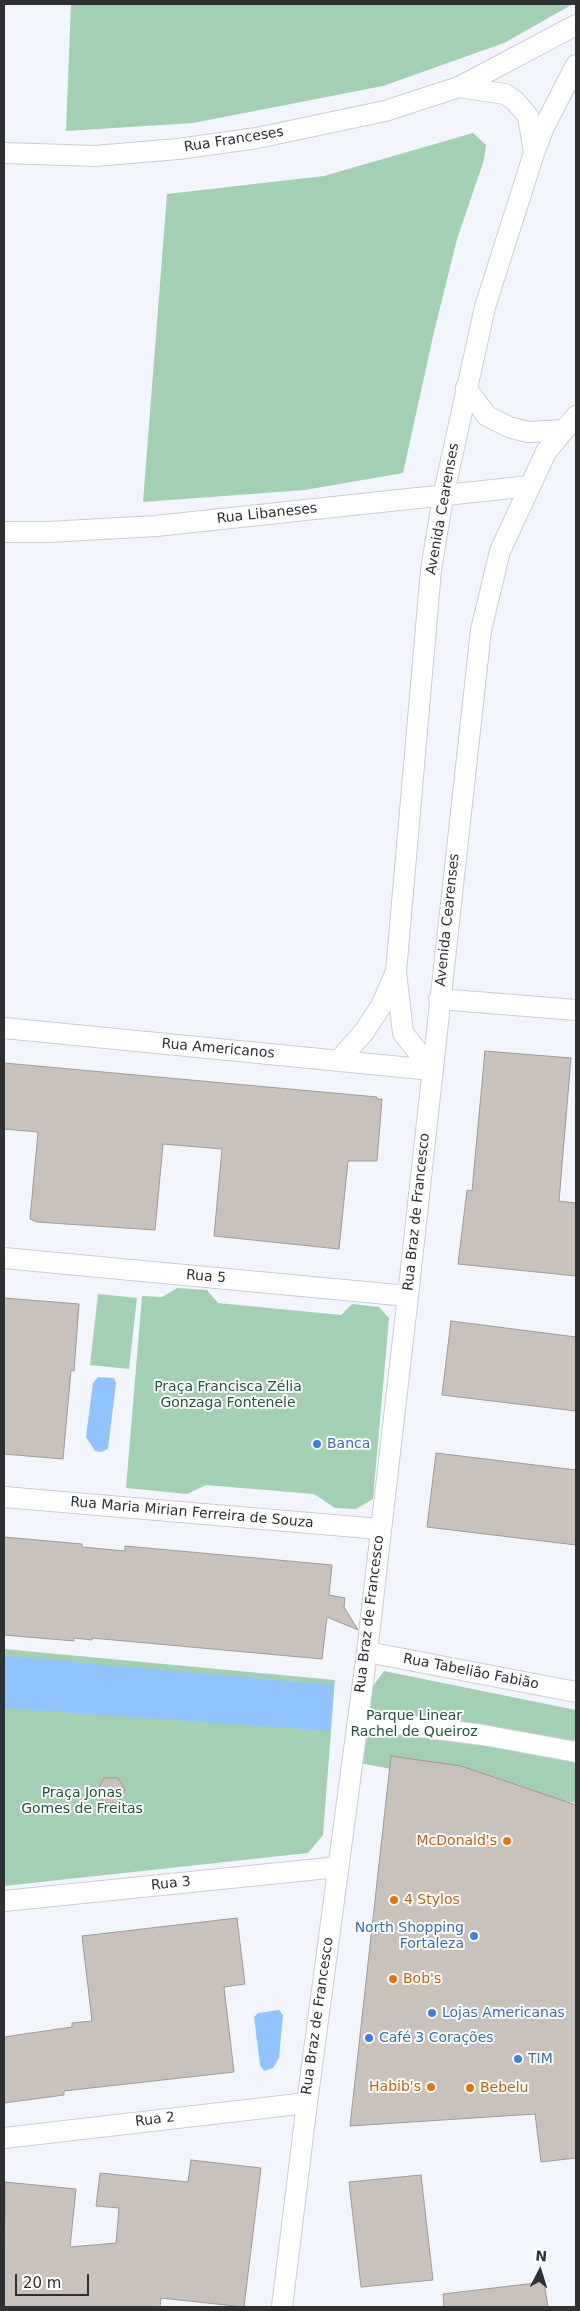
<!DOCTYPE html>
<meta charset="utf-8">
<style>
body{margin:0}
#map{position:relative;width:580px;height:2311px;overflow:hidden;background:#f3f5fd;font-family:"DejaVu Sans",sans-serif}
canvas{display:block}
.frame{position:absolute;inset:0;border:5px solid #2f3033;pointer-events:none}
.north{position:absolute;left:515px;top:2246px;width:50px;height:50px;-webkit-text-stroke:4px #fff;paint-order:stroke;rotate:5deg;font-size:14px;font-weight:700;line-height:20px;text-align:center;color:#2f3033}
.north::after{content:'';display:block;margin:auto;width:18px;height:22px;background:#2f3033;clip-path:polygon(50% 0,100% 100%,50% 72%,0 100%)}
.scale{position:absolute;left:15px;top:2274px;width:74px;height:22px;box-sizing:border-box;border:2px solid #2f3033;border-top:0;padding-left:6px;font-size:15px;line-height:18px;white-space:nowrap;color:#2f3033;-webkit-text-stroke:4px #fff;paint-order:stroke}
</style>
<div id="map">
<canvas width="580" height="2311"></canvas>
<div class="frame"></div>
<div class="north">N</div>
<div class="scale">20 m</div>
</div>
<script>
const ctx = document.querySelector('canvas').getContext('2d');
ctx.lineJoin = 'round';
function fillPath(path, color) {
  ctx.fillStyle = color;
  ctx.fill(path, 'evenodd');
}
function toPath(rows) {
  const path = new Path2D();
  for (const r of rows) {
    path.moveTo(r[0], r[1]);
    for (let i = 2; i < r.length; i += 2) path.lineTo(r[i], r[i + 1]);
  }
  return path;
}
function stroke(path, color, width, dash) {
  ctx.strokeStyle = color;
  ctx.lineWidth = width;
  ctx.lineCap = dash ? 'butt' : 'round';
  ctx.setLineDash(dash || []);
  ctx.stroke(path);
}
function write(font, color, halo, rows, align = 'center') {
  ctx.font = font + ' "DejaVu Sans",sans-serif';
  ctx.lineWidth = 4;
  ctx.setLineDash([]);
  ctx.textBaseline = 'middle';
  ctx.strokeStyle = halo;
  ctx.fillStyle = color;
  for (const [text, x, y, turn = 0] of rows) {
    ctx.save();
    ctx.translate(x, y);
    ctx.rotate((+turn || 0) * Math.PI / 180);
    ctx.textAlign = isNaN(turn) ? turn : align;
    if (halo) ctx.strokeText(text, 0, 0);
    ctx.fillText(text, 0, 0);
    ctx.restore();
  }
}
fillPath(toPath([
 [71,4,573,4,504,43,383,86,193,123,66,131],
 [473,133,486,145,484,160,457,239,434,332,403,473,305,490,143,502,167,194,324,176],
 [177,1288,207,1290,218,1303,341,1315,352,1304,379,1307,389,1318,373,1499,356,1509,335,1508,314,1494,206,1485,187,1494,126,1488,142,1296,162,1297],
 [98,1294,137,1298,129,1369,90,1365],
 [4,1649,335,1680,323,1835,308,1853,4,1886],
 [384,1671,576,1710,576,1803,359,1763,370,1690]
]), '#a3d0b3');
fillPath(toPath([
 [98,1377,114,1378,116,1383,108,1449,101,1452,95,1451,86,1437,93,1383],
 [4,1656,333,1685,330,1731,4,1708],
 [279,2010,283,2015,279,2058,273,2068,264,2071,260,2065,254,2017,258,2013]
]), '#91c3fe');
const building = toPath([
 [485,1051,571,1058,559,1201,576,1203,576,1276,458,1264,467,1190,472,1191,485,1051],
 [4,1063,377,1097,377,1099,382,1099,377,1161,348,1161,339,1249,214,1236,222,1149,163,1144,155,1230,37,1222,30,1219,38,1132,4,1129,4,1063],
 [4,1298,79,1304,74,1371,71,1370,63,1459,4,1454,4,1298],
 [451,1321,576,1337,576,1411,442,1395,451,1321],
 [436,1453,576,1470,576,1545,427,1527,436,1453],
 [4,1537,82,1544,82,1547,125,1551,125,1546,332,1565,329,1595,345,1598,344,1607,358,1630,327,1617,322,1659,92,1638,92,1640,74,1638,74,1641,4,1635,4,1537],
 [391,1756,461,1766,576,1805,576,2158,541,2162,535,2114,350,2126,391,1756],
 [104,1778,118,1778,125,1790,118,1803,104,1803,97,1791,104,1778],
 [237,1918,245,1984,224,1987,234,2072,64,2091,64,2095,4,2103,4,2037,72,2027,72,2023,92,2021,82,1936,237,1918],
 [191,2160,261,2168,244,2307,161,2298,160,2307,4,2307,5,2182,76,2189,70,2247,116,2243,119,2208,96,2206,100,2173,188,2182,191,2160],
 [421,2175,433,2280,361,2287,349,2182,421,2175],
 [544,2282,548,2307,444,2307,443,2294,544,2282]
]);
fillPath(building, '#c8c1bc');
stroke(building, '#a09995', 1);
const street = toPath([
 [459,87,505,94,515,101,528,116,534,153],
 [4,153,95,156,178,149,257,138,385,111,459,87,576,25],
 [466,388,487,416,509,427,528,432,564,430],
 [4,532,48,532,156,526,530,486],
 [439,999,576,1010],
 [4,1028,432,1070],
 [339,1060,364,1032,381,1006,395,974],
 [432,1070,403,1033,396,972,431,570,443,497,485,307,534,153,544,127,576,65],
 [4,1258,408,1296],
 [4,1497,380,1529],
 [367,1652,576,1692],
 [358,1719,483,1735,576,1752],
 [4,1901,338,1867],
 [4,2138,307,2103],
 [282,2307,307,2103,367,1652,408,1296,481,630,500,551,546,452,576,416]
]);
stroke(street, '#caccd3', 22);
stroke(street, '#fff', 20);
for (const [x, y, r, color] of [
 [317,1444,5,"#3f7fe0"],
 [507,1841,5,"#e8710a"],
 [394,1900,5,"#e8710a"],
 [474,1936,5,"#3f7fe0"],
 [393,1979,5,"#e8710a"],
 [432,2013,5,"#3f7fe0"],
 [369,2038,5,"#3f7fe0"],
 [518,2059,5,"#3f7fe0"],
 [431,2087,5,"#e8710a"],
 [470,2088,5,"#e8710a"]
]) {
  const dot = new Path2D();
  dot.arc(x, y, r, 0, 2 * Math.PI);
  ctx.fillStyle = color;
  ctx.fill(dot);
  stroke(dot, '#fff', 2);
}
write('14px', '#2f3033', '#fff', [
 ["Rua Franceses",234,140,-9],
 ["Avenida Cearenses",443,509,-80],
 ["Rua Libaneses",267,514,-6],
 ["Avenida Cearenses",448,920,-84],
 ["Rua Americanos",218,1049,5],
 ["Rua Braz de Francesco",417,1212,-84],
 ["Rua 5",206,1277,5],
 ["Rua Maria Mirian Ferreira de Souza",192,1513,5],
 ["Rua Braz de Francesco",370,1614,-83],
 ["Rua Tabelião Fabião",471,1672,11],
 ["Rua 3",171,1884,-6],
 ["Rua Braz de Francesco",318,2016,-82],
 ["Rua 2",155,2120,-7]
]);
write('14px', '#1f573a', '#fff', [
 ["Praça Francisca Zélia",228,1387],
 ["Gonzaga Fontenele",228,1403],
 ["Parque Linear",414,1716],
 ["Rachel de Queiroz",414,1732],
 ["Praça Jonas",82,1793],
 ["Gomes de Freitas",82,1809]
]);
write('14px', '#366cbe', '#fff', [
 ["Banca",327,1444],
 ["North Shopping",464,1928,"right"],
 ["Fortaleza",464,1944,"right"],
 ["Lojas Americanas",442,2013],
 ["Café 3 Corações",379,2038],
 ["TIM",528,2059]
], 'left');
write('14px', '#c56008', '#fff', [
 ["McDonald's",497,1841,"right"],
 ["4 Stylos",404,1900],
 ["Bob's",403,1979],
 ["Habib's",421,2087,"right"],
 ["Bebelu",480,2088]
], 'left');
</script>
